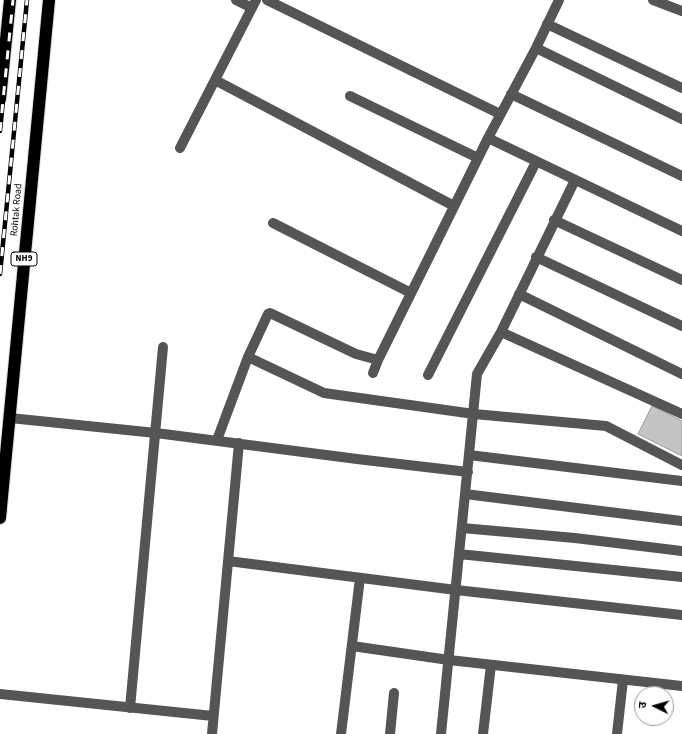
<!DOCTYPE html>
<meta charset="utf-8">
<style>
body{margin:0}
#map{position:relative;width:682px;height:734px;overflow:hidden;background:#fff;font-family:"Source Sans 3","Noto Sans Devanagari",sans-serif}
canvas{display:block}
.north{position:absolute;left:634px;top:686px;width:40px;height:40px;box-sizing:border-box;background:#fff;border:1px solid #999;border-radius:50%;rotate:275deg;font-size:11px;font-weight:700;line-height:16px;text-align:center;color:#000}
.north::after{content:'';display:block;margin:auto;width:14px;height:18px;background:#000;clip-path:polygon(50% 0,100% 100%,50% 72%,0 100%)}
</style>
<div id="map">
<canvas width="682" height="734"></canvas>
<div class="north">उ</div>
</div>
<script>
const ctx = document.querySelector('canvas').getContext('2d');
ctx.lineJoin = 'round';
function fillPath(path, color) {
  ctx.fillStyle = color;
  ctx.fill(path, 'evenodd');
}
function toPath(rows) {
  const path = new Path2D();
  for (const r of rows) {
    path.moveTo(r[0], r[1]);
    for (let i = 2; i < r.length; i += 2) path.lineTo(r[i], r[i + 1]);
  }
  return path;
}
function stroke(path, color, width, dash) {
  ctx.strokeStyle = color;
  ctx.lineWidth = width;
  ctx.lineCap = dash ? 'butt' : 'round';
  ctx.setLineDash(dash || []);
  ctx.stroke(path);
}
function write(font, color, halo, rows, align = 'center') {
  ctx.font = font + ' "Source Sans 3",sans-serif';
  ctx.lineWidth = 3.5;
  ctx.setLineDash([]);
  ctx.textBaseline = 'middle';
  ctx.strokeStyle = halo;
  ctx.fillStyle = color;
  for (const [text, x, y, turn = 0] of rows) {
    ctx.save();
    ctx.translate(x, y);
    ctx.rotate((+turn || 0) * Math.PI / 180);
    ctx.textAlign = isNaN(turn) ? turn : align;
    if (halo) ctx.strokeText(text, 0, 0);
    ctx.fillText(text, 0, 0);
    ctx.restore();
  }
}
const building = toPath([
 [652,406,682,421,682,456,638,434,652,406]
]);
fillPath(building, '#c4c4c4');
stroke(building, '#999', 1);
const highway = toPath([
 [0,99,10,0],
 [0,518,49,0]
]);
stroke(highway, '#dbdbdb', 14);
stroke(toPath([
 [236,0,252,8],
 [267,0,500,114],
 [653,0,682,11],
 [547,24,682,88],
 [536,48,682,119],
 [215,80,454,206],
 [511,94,682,176],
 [350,96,478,158],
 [488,138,682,231],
 [180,148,256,0],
 [554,220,682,280],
 [273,223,411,293],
 [536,257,682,326],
 [519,294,682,374],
 [501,332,682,414],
 [248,357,324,393,474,414,606,426,682,465],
 [373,373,378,360,488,138,536,48,559,0],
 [428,375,536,162],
 [10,418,156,433,357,459,468,472],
 [217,440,248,357,268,314,270,313,356,354,378,360],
 [469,455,682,481],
 [465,494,682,521],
 [462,528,575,538,682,551],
 [459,554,682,577],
 [228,561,456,590,682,615],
 [352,646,449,660,682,686],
 [0,694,213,716],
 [130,708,163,347],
 [212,734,239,443],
 [341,734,360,578],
 [390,734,394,693],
 [441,734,477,374,501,332,575,180],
 [483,734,491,665],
 [617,734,623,680]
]), '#555', 10);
stroke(highway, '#000', 12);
const rail = toPath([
 [0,131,13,0],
 [0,274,27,0]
]);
stroke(rail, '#000', 4.5);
stroke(rail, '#fff', 3, [9]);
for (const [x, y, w] of [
 [24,259,26]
]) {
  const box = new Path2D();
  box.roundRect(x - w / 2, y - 7, w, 14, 3);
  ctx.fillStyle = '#fff';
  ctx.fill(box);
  stroke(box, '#000', 1);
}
write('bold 9px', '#000', null, [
 ["NH9",24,259]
]);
write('10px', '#000', '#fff', [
 ["Rohtak Road",17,210,-85]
]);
</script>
